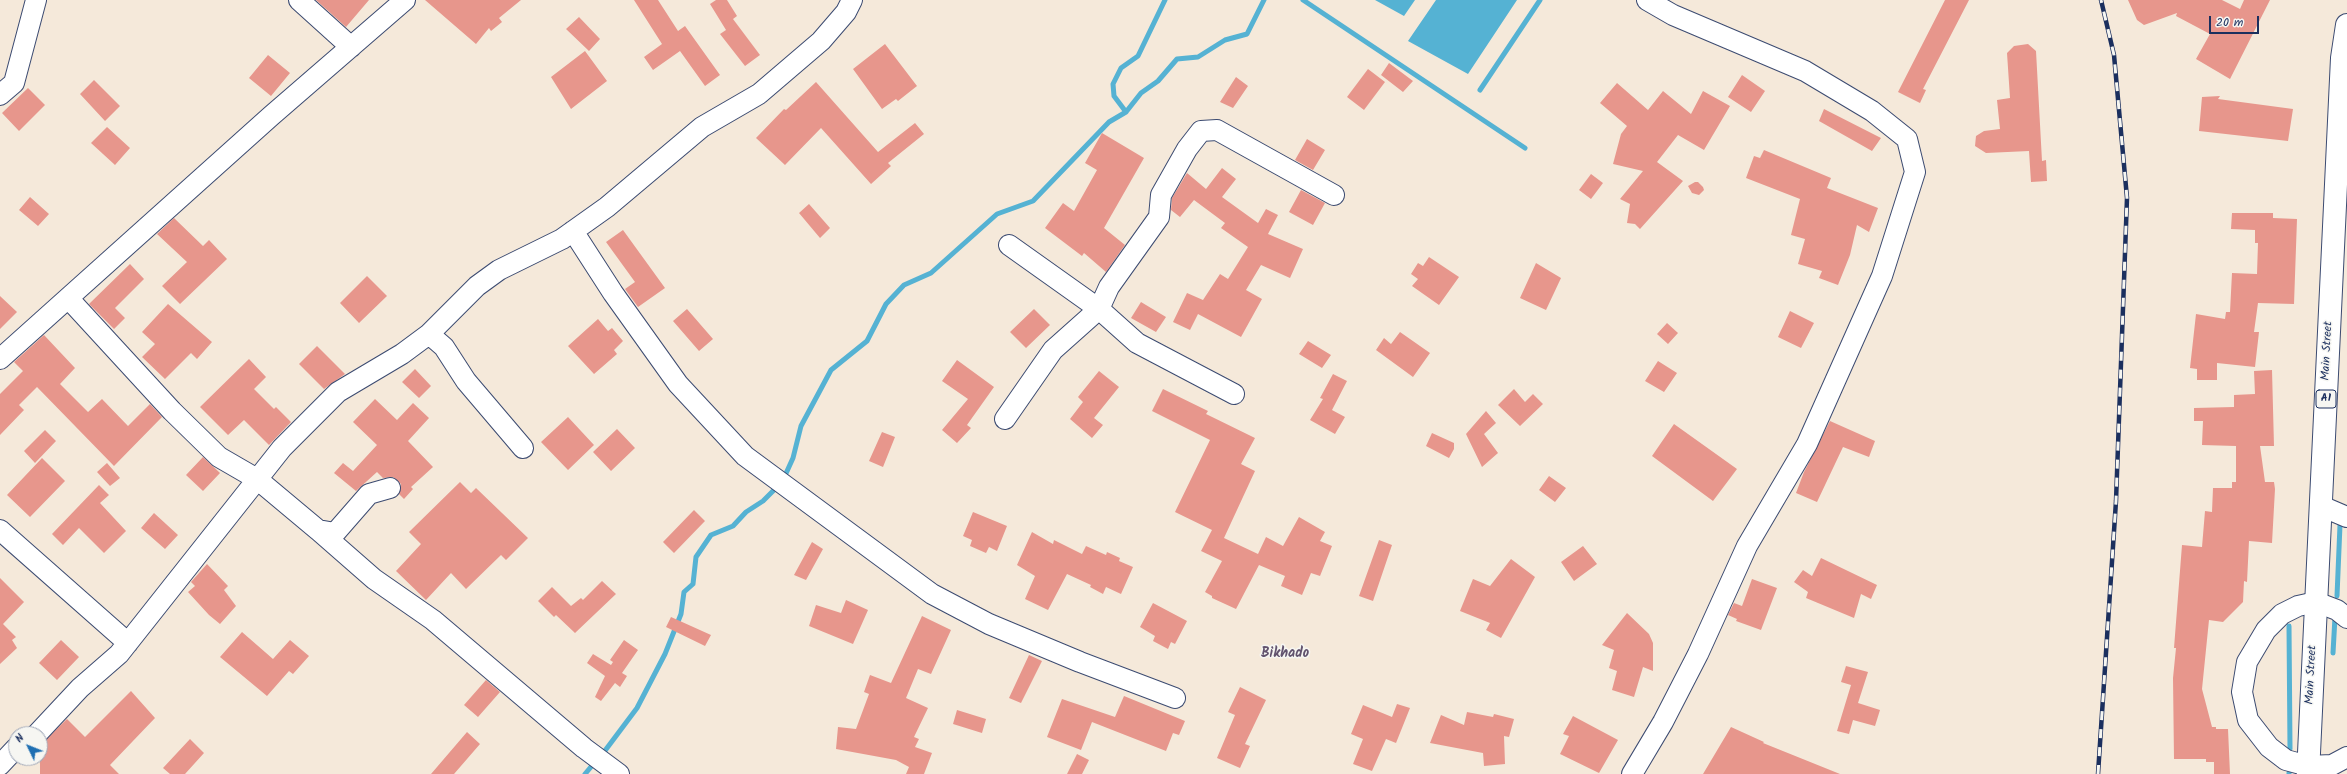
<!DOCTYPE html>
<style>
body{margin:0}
#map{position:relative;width:2347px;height:774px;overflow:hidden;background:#f5e9da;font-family:Kalam,sans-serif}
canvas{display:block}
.north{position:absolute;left:8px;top:726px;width:40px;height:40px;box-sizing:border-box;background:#f6f6f2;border:1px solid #9ea6b7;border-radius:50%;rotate:313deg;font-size:11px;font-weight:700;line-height:16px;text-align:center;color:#1b2f5e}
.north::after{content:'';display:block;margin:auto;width:14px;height:18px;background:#1f6fb2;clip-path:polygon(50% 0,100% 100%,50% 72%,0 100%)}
.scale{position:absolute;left:2209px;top:16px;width:50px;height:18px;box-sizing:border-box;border:2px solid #1b2f5e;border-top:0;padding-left:5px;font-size:12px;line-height:14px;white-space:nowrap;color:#1b2f5e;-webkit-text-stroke:3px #f6f6f2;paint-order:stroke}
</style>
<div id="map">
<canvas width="2347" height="774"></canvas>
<div class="north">N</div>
<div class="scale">20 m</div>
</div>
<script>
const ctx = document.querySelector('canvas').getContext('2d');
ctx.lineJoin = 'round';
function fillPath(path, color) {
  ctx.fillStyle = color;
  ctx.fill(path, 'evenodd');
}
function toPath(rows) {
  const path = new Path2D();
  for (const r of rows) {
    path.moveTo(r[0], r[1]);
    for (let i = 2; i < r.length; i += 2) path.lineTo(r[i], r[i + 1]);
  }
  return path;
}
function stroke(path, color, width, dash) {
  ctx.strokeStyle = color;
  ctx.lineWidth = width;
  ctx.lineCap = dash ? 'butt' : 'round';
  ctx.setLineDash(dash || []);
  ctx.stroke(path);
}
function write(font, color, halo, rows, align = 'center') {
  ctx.font = font + ' Kalam,sans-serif';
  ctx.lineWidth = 3;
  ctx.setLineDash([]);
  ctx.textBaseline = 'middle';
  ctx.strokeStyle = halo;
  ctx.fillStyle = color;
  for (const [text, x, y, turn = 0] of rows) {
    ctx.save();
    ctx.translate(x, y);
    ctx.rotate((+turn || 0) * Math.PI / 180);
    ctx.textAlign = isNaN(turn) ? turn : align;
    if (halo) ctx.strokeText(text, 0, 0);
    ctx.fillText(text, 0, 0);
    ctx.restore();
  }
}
fillPath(toPath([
 [1375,0,1415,0,1404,16],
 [1436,0,1517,0,1468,74,1408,41]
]), '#55b2d3');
stroke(toPath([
 [1303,0,1525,148],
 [1480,90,1540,0],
 [1126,112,1141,93,1158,81,1177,59,1198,57,1225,40,1247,34,1264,0],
 [783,480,793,458,801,426,831,370,867,341,886,304,904,285,931,273,997,214,1033,201,1109,122,1126,112,1114,96,1113,84,1121,68,1138,56,1165,0],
 [2337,596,2340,525],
 [2289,626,2290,749],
 [2333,653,2335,617],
 [601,756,637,708,665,654,681,614,684,592,693,584,696,557,711,535,733,526,746,512,763,501,778,486],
 [585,774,595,762],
 [2289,774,2289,773]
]), '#55b2d3', 5);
fillPath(toPath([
 [316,0,369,0,346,27],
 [425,0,521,0,499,18,502,22,491,31,489,28,476,44],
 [634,0,658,0,678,31,685,26,720,75,705,86,680,51,653,70,644,57,662,44],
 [716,0,727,0,737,16,733,19,760,55,745,66,720,34,726,30,710,4],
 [1945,0,1969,0,1923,89,1926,90,1920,103,1898,92],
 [2128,0,2222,0,2240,9,2244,0,2270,0,2230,79,2196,59,2210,34,2176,16,2177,13,2144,25,2137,20],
 [579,17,600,39,589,51,566,29],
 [885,44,917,86,898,101,896,99,882,109,853,69],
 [2028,44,2036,51,2042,161,2046,160,2047,181,2031,182,2029,151,1986,153,1975,146,1976,136,1984,131,2000,129,1997,100,2010,98,2007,53,2014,46],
 [585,51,607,81,571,109,551,77],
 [268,55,290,73,271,96,249,78],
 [1389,63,1413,81,1403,92,1381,75],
 [1368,69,1385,82,1364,110,1347,97],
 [1742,75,1765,91,1751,112,1728,97],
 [1236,77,1248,86,1233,108,1220,102],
 [94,80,120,106,105,121,80,94],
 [816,82,878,152,915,123,924,134,888,163,891,166,871,184,821,128,785,165,756,138,784,109,786,110],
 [1617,83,1648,110,1663,91,1691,114,1703,91,1730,106,1704,150,1678,135,1657,162,1683,181,1640,229,1635,224,1627,223,1630,204,1620,199,1643,171,1613,164,1621,134,1627,126,1600,103],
 [28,88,45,105,19,131,2,113],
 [2220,96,2218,99,2293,109,2288,141,2199,131,2202,97],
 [1824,109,1881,138,1872,151,1819,121],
 [107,127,130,148,115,165,91,143],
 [1102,133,1144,158,1104,228,1125,245,1106,272,1084,253,1082,256,1045,228,1063,203,1074,211,1097,170,1085,163],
 [1307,139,1325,150,1313,170,1295,160],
 [1764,150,1831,178,1827,188,1878,208,1869,232,1857,225,1850,255,1838,285,1819,278,1822,271,1798,264,1805,239,1791,235,1800,199,1746,178,1754,156,1760,158],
 [1222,168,1236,179,1222,197,1258,223,1266,209,1278,215,1268,234,1303,249,1290,278,1261,265,1246,290,1262,299,1241,337,1198,314,1190,330,1173,322,1187,293,1203,300,1220,274,1228,279,1248,247,1221,228,1225,223,1194,200,1180,217,1171,210,1172,198,1187,173,1206,189],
 [1591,174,1603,183,1591,199,1579,190],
 [1695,182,1698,182,1703,187,1704,190,1699,195,1692,193,1688,186],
 [1301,190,1325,203,1313,225,1289,212],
 [30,197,49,214,38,226,19,210],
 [809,204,830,228,820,238,799,213],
 [2232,213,2273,213,2273,218,2297,219,2294,304,2258,303,2254,332,2259,332,2255,367,2217,363,2217,380,2197,380,2197,369,2190,368,2196,314,2225,319,2226,312,2230,312,2232,273,2257,274,2258,243,2255,243,2255,230,2231,229],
 [174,218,203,246,209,240,227,259,180,304,162,286,187,262,157,234],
 [623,230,665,288,638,307,625,289,635,282,606,242],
 [1429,257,1459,277,1439,305,1412,286,1418,279,1411,274,1418,263,1423,266],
 [1536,263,1561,278,1546,310,1520,298],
 [130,264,144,279,115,308,125,318,114,329,89,304],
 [367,276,387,296,359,323,340,303],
 [0,296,17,312,0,329],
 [1141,302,1166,317,1156,332,1131,318],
 [168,304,212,342,197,359,191,353,165,379,142,357,155,344,142,332],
 [687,309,713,339,699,351,673,321],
 [1034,309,1050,325,1026,348,1010,332],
 [1790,311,1814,323,1801,348,1778,337],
 [598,319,608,331,612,328,623,341,614,350,617,354,594,374,568,346],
 [1667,323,1678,333,1668,344,1657,334],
 [1400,332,1430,353,1413,377,1376,350,1384,338,1391,344],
 [44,335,75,368,60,384,88,412,102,399,128,426,150,404,162,417,114,466,37,387,19,405,24,410,0,435,0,394,23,371,14,362],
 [1308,341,1331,355,1322,368,1299,354],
 [317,346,345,374,324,389,299,364],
 [249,359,266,377,254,389,274,409,276,407,291,422,269,445,244,420,228,435,200,407],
 [957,360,994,387,967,425,971,428,957,443,942,430,968,399,942,381],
 [1658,361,1677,373,1664,392,1645,381],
 [415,369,431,386,419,398,402,382],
 [2272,370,2274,446,2260,446,2265,482,2274,482,2275,489,2272,543,2249,541,2247,582,2244,581,2243,602,2223,622,2209,620,2202,689,2212,727,2216,727,2216,729,2228,729,2230,774,2214,774,2214,762,2206,762,2206,759,2174,759,2173,678,2176,648,2174,648,2182,545,2202,547,2205,511,2212,512,2213,488,2232,488,2232,482,2236,482,2236,446,2202,445,2203,421,2194,421,2194,408,2234,407,2234,395,2255,394,2254,371],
 [1099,371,1119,387,1094,418,1103,425,1092,438,1070,419,1083,402,1078,397],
 [1333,374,1347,381,1332,410,1345,417,1335,434,1310,420,1323,399,1320,398],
 [1163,389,1208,411,1206,414,1255,438,1241,464,1255,471,1224,538,1258,554,1266,537,1283,546,1299,517,1325,532,1320,541,1332,546,1320,576,1311,573,1302,595,1281,586,1285,576,1259,565,1236,609,1212,598,1212,596,1205,592,1222,561,1201,551,1212,530,1175,512,1210,440,1152,411],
 [1514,389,1525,402,1533,394,1543,404,1520,426,1498,405],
 [375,399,397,420,413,403,429,418,408,441,433,467,411,487,413,489,404,499,399,494,401,484,393,477,383,478,377,472,356,491,334,473,343,463,353,471,377,445,353,422],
 [1486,411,1496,423,1484,434,1498,453,1482,467,1466,434],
 [568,417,594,445,568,470,541,442],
 [1830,421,1875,441,1869,457,1843,447,1817,502,1796,493,1804,472],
 [1674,424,1737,469,1713,501,1652,456],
 [617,429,635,448,611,471,593,452],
 [45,430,56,441,35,463,24,451],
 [882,432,895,437,883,467,869,461],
 [1432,433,1454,443,1454,449,1449,458,1426,446],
 [203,457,220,473,203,491,186,475],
 [42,458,65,481,30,517,7,495],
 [107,463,120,478,110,486,97,472],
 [1549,476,1566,488,1555,502,1539,490],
 [460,482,471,493,476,488,528,538,506,560,501,555,466,589,451,573,426,600,396,571,421,544,409,532],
 [99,485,109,495,100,503,126,531,104,553,79,528,63,545,52,534],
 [694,510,705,521,674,553,663,542],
 [973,512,1007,526,997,551,989,547,986,553,970,546,972,540,963,536],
 [154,513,178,535,165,549,141,528],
 [1032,532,1053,544,1054,540,1082,554,1086,546,1106,555,1107,552,1120,558,1119,561,1133,567,1121,594,1106,587,1103,594,1090,587,1091,585,1067,574,1048,610,1025,599,1035,576,1017,565],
 [1379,540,1392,545,1373,601,1359,596],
 [812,542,823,549,806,580,794,575],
 [1583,546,1597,564,1574,581,1561,562],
 [1821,558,1877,585,1871,599,1861,594,1854,618,1806,598,1808,592,1794,582,1803,570,1812,576],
 [1511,559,1535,577,1501,638,1486,630,1490,623,1460,611,1473,579,1490,586],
 [207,564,228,586,224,590,236,606,220,624,209,615,188,592,195,586,191,582],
 [0,578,24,602,3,624,16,637,12,640,17,648,0,664],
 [1752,579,1777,588,1761,630,1736,621,1737,619,1728,615,1734,603,1742,606],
 [602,581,616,594,575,633,556,615,554,617,538,601,552,587,571,606,581,598,583,600],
 [846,600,868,610,853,644,809,626,816,605,841,613],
 [1153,603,1187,621,1175,644,1171,642,1168,649,1153,641,1155,636,1140,627],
 [1627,613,1649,634,1653,643,1653,671,1643,667,1634,697,1612,690,1617,671,1609,668,1614,650,1602,645],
 [922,616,951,630,931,674,918,669,906,698,928,708,914,737,919,739,915,747,932,753,924,774,906,774,909,767,896,760,836,749,838,727,856,729,869,694,864,692,870,675,891,683],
 [671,617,711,635,705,646,666,627],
 [242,632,273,659,290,640,309,656,293,674,289,671,267,696,220,657],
 [61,640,79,657,57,680,39,663],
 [624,640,638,650,622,673,627,676,620,687,615,683,601,701,595,697,605,676,587,663,593,654,611,665,613,662,610,660],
 [1029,655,1042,661,1021,703,1009,698],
 [1846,666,1868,672,1858,703,1880,710,1875,726,1853,720,1849,734,1837,731,1851,685,1841,682],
 [486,680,500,692,478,717,464,705],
 [1240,687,1266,700,1245,744,1250,746,1240,768,1217,758,1235,715,1228,712],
 [131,691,155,718,110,765,119,774,40,774,40,745,67,719,85,737],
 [1124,696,1185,721,1179,735,1173,733,1166,751,1092,722,1081,750,1047,737,1062,699,1115,717],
 [1397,704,1410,708,1396,743,1386,739,1372,771,1353,764,1363,739,1351,734,1363,705,1392,717],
 [957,710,986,719,982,733,953,724],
 [1467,712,1493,717,1494,714,1514,719,1509,737,1504,736,1505,764,1484,766,1483,753,1430,743,1441,715,1464,725],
 [1573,716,1618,740,1599,773,1560,754,1569,736,1563,734],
 [1731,727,1764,742,1763,743,1840,774,1703,774],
 [467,732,480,744,454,774,431,774],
 [190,739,204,753,185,774,170,774,163,768],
 [1077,754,1089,760,1082,774,1067,774]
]), '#e7968c');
const minor = toPath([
 [299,0,351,47],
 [0,95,14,83,36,0],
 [573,231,613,293,678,384,745,456,932,594,989,624,1080,662,1175,698],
 [1009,245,1099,309,1137,343,1234,394],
 [69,299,172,411,219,457,257,479,318,530,335,533,369,494,390,488],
 [429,334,477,286,499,270,562,239,607,207,702,127,759,94,821,41,846,12,852,0],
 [0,359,271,116,405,0],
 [1005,419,1053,350,1099,309,1109,287,1159,217,1161,195,1187,149,1201,131,1217,130,1334,195],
 [2321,506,2347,517],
 [0,530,128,643],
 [318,530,374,579,433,620,584,748,619,774],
 [2347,618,2337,610,2316,602,2298,606,2282,614,2266,630,2247,662,2242,692,2248,720,2269,747,2286,760,2308,766,2332,765,2347,757],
 [37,734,80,688,119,654,282,448,338,392,402,354,429,334,444,347,466,381,523,448],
 [0,765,16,748],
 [1632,774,1663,722,1698,654,1747,546,1807,444,1882,276,1915,172,1907,139,1872,111,1805,71,1673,15,1647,0]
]);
const primary = toPath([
 [2308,774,2342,58,2347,25]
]);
stroke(minor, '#3c4b71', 22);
stroke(primary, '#3c4b71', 24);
stroke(minor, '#fff', 20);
stroke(primary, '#fff', 22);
const rail = toPath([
 [2098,774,2116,501,2127,198,2114,55,2101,0]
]);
stroke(rail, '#1b2f5e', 4.5);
stroke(rail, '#f6f6f2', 3, [9]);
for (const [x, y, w] of [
 [2326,399,20]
]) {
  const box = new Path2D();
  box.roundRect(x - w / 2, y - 9, w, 18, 3);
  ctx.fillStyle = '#f6f6f2';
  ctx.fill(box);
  stroke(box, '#1b2f5e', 1);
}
write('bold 11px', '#1b2f5e', null, [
 ["A1",2326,399]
]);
write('12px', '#1b2f5e', '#f6f6f2', [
 ["Main Street",2328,351,-87],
 ["Main Street",2312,675,-87]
]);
write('bold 14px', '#62536e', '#f6f6f2', [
 ["Bikhado",1285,655]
]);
</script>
